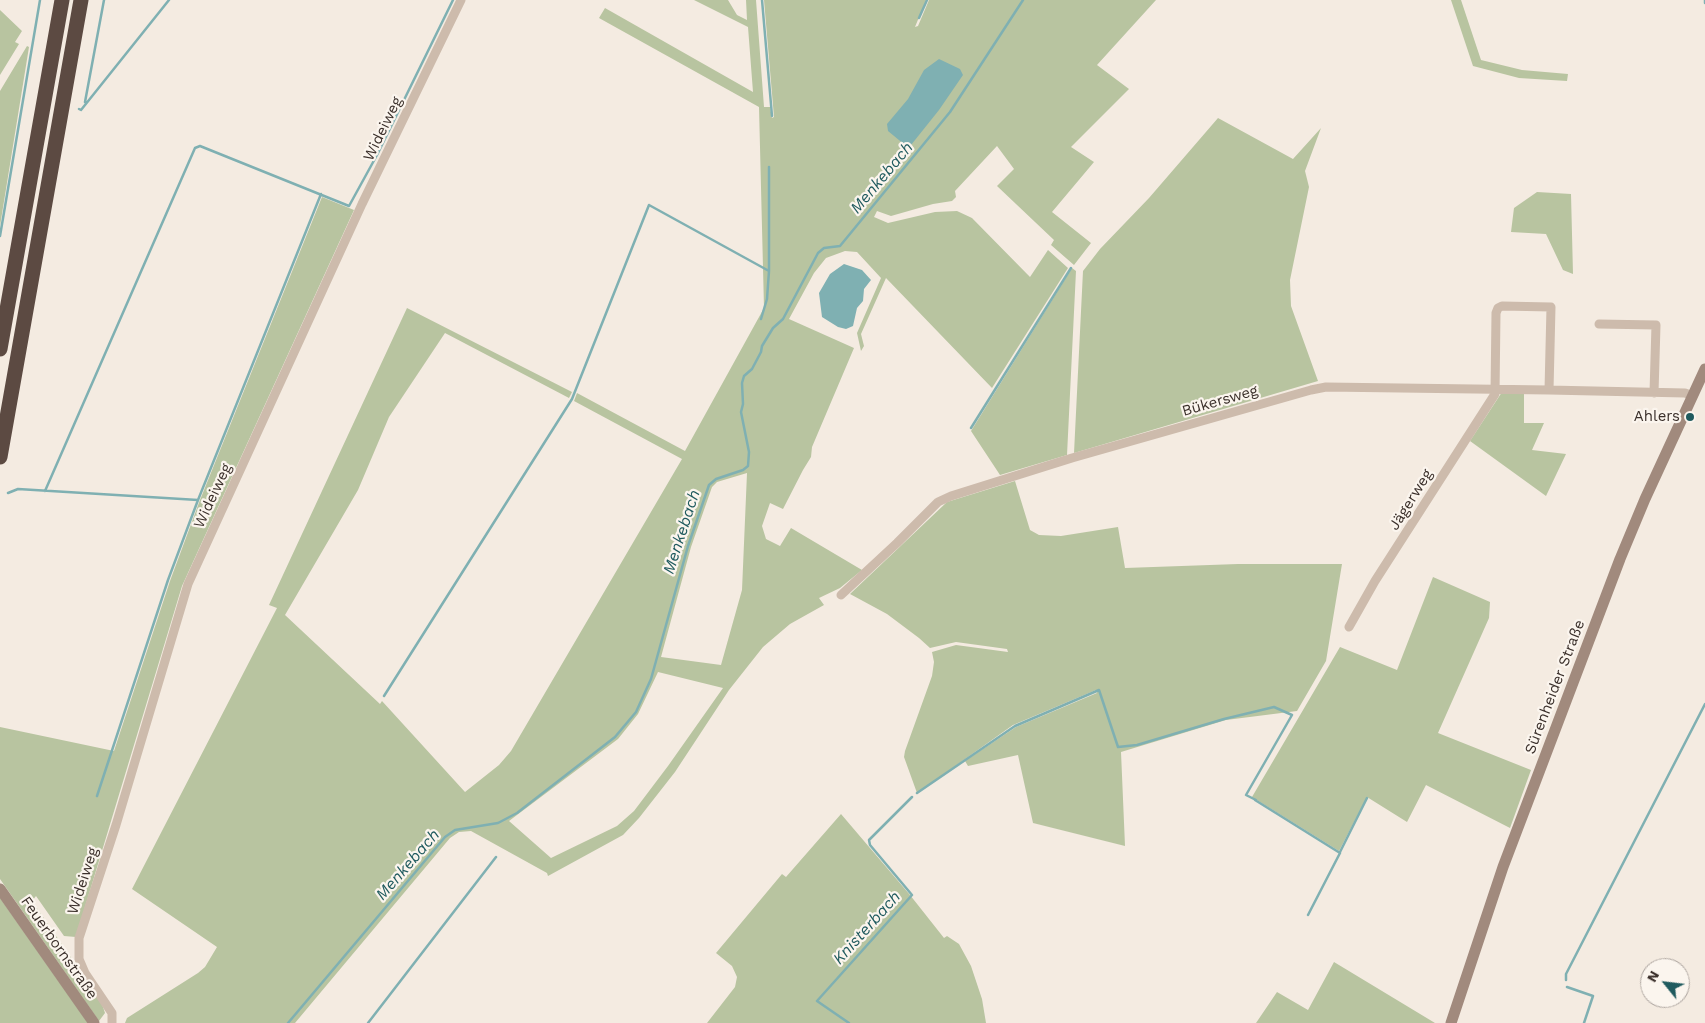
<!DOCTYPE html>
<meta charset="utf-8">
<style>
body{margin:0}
#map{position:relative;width:1705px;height:1023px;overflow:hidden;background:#f4ebe1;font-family:"Work Sans",sans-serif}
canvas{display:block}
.north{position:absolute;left:1640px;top:958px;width:50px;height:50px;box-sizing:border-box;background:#fbf5ee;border:1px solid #aea6a0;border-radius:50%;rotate:299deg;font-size:14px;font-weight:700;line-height:20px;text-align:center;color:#3b302b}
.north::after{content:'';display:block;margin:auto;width:18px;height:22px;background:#1f5a5e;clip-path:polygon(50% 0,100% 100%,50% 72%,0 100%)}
</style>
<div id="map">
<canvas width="1705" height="1023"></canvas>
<div class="north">N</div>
</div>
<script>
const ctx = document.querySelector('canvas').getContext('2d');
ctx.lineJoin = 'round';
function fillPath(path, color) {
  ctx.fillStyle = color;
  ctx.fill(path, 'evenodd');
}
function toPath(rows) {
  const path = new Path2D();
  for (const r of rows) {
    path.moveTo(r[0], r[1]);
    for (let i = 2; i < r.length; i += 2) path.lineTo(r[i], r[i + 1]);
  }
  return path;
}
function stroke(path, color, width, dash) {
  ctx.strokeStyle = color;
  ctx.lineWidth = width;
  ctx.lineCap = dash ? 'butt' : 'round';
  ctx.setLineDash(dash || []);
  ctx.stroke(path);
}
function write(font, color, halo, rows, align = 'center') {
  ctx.font = font + ' "Work Sans",sans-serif';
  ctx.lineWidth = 4.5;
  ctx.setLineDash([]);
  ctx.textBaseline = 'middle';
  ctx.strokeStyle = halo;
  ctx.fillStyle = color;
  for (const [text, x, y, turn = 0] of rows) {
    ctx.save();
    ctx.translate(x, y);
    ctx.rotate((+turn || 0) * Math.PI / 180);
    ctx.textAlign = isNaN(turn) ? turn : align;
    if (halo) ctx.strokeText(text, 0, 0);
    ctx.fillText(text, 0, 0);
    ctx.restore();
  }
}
fillPath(toPath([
 [694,0,728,0,737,15,747,20,746,0,756,0,764,107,770,107,772,118,774,117,764,0,926,0,915,27,918,26,929,0,1156,0,1097,65,1129,89,1071,147,1094,162,1052,212,1091,243,1074,265,1051,245,1054,240,997,186,1014,169,997,146,955,191,956,197,952,201,933,204,891,216,877,211,874,217,888,223,935,212,957,211,972,218,1030,277,1048,250,1068,268,992,388,886,278,861,334,864,346,861,351,857,333,881,278,857,252,845,251,826,258,814,273,789,319,854,348,812,447,811,457,803,470,783,509,770,503,762,526,766,539,780,546,791,528,862,570,840,588,819,598,824,605,790,624,763,647,729,690,675,772,639,818,623,835,548,876,547,873,471,831,459,832,450,838,295,1023,125,1023,127,1018,198,973,205,967,217,947,132,889,277,608,269,605,407,308,572,392,569,398,445,333,389,417,358,490,285,615,380,704,382,701,465,792,499,765,511,751,682,459,574,401,577,393,685,451,764,308,759,107,599,18,605,8,753,92,748,27],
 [747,473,742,590,721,665,661,657,691,547,712,487,717,482],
 [658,672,723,688,668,766,634,811,617,826,551,858,509,821,618,739,638,714],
 [1451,0,1461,0,1481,60,1522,70,1568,74,1567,81,1519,78,1473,66],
 [0,10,22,31,15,42,19,44,0,75],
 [27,46,29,47,0,226,0,91],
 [1218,118,1293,159,1321,128,1305,171,1309,187,1290,280,1291,306,1318,381,1074,453,1083,271,1100,249,1149,198],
 [1537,192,1571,194,1573,274,1563,270,1546,234,1511,232,1514,208],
 [322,197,354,210,182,586,76,937,64,936,36,896,32,901,101,1001,105,1013,99,1021,0,879,0,727,114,751,170,581,200,500],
 [1072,268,1076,271,1067,455,1000,475,971,431],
 [1502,392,1524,392,1524,423,1544,423,1532,450,1566,454,1546,496,1470,441],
 [1015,481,1030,530,1039,535,1061,536,1118,527,1125,568,1238,564,1342,564,1326,661,1297,711,1226,720,1121,752,1125,846,1033,823,1018,755,968,766,965,761,1016,727,1097,693,1096,690,1013,725,917,793,904,757,905,751,932,676,934,662,932,652,956,645,1008,652,1007,649,956,642,930,648,919,638,887,614,850,594,947,502],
 [1433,577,1490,602,1489,618,1438,733,1531,770,1510,828,1426,785,1407,822,1367,797,1339,851,1252,797,1340,647,1397,670],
 [841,814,910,895,944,938,947,936,959,944,971,966,982,999,986,1023,707,1023,735,987,737,977,732,966,716,953,782,874,786,877],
 [0,898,88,1023,0,1023],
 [1334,962,1435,1023,1256,1023,1277,992,1308,1010]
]), '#b8c4a0');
fillPath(toPath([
 [939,59,960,69,963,75,939,110,911,145,905,145,888,131,887,124,908,99,924,70],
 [844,264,862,270,871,280,864,289,863,301,857,308,853,326,846,329,838,327,822,317,819,293,830,274]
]), '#7fb0b2');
stroke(toPath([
 [762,0,772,116],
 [1705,0,1705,3],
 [919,18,927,0],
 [85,102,104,0],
 [79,109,81,110,169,0],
 [0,236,40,0],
 [761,319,767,299,769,271,769,167],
 [971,428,1071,268],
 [45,491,195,148,200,146,349,206,377,155,453,0],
 [8,493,18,489,198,500],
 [384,696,572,399,649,205,769,271],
 [917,793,1015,726,1099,690,1118,747,1137,745,1224,719,1274,707,1292,715,1246,795,1256,800],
 [97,796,168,580,198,500,321,194],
 [1255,800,1340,853,1308,915],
 [1340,852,1367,798],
 [1566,980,1566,974,1705,704],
 [1567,987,1593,996,1584,1023],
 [288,1023,445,837,455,830,498,823,517,813,615,737,636,712,651,679,688,546,709,485,716,479,743,470,748,466,749,452,741,412,743,404,742,383,744,376,752,369,761,352,762,346,773,328,783,319,818,253,824,248,840,246,950,112,1023,0],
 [368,1023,496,857],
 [849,1023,817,1001,912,895,870,845,869,840,912,797]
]), '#7fb0b2', 2.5);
stroke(toPath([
 [1599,324,1656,325,1654,393],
 [841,595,897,543,938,502,951,496,1072,458,1311,390,1326,387,1549,390,1685,393,1693,396],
 [1349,627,1375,581,1495,394,1496,313,1498,308,1502,306,1551,307,1549,390],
 [112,1023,112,1013,85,973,79,959,79,938,116,825,188,584,362,204,461,0]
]), '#cdbbac', 9);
stroke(toPath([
 [0,889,94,1023],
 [1451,1023,1503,867,1620,559,1645,499,1705,369]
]), '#a18a7d', 11);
stroke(toPath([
 [0,349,62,0],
 [0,457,81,0]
]), '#5c4a42', 15);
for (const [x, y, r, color] of [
 [1690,417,5,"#1f5a5e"]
]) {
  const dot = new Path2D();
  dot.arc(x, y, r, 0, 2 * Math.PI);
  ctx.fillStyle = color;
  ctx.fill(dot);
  stroke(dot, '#fbf5ee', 2);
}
write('15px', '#3b302b', '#fbf5ee', [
 ["Wideiweg",383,129,-64],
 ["Bükersweg",1220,401,-16],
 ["Wideiweg",213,496,-65],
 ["Jägerweg",1411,500,-58],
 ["Sürenheider Straße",1555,687,-69],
 ["Wideiweg",83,881,-72],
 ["Feuerbornstraße",59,948,55]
]);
write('15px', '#3b302b', '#fbf5ee', [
 ["Ahlers",1680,417]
], 'right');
write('italic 16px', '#1f5a5e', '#fbf5ee', [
 ["Menkebach",882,178,-50],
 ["Menkebach",682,532,-72],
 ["Menkebach",408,865,-49],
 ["Knisterbach",867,928,-48]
]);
</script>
